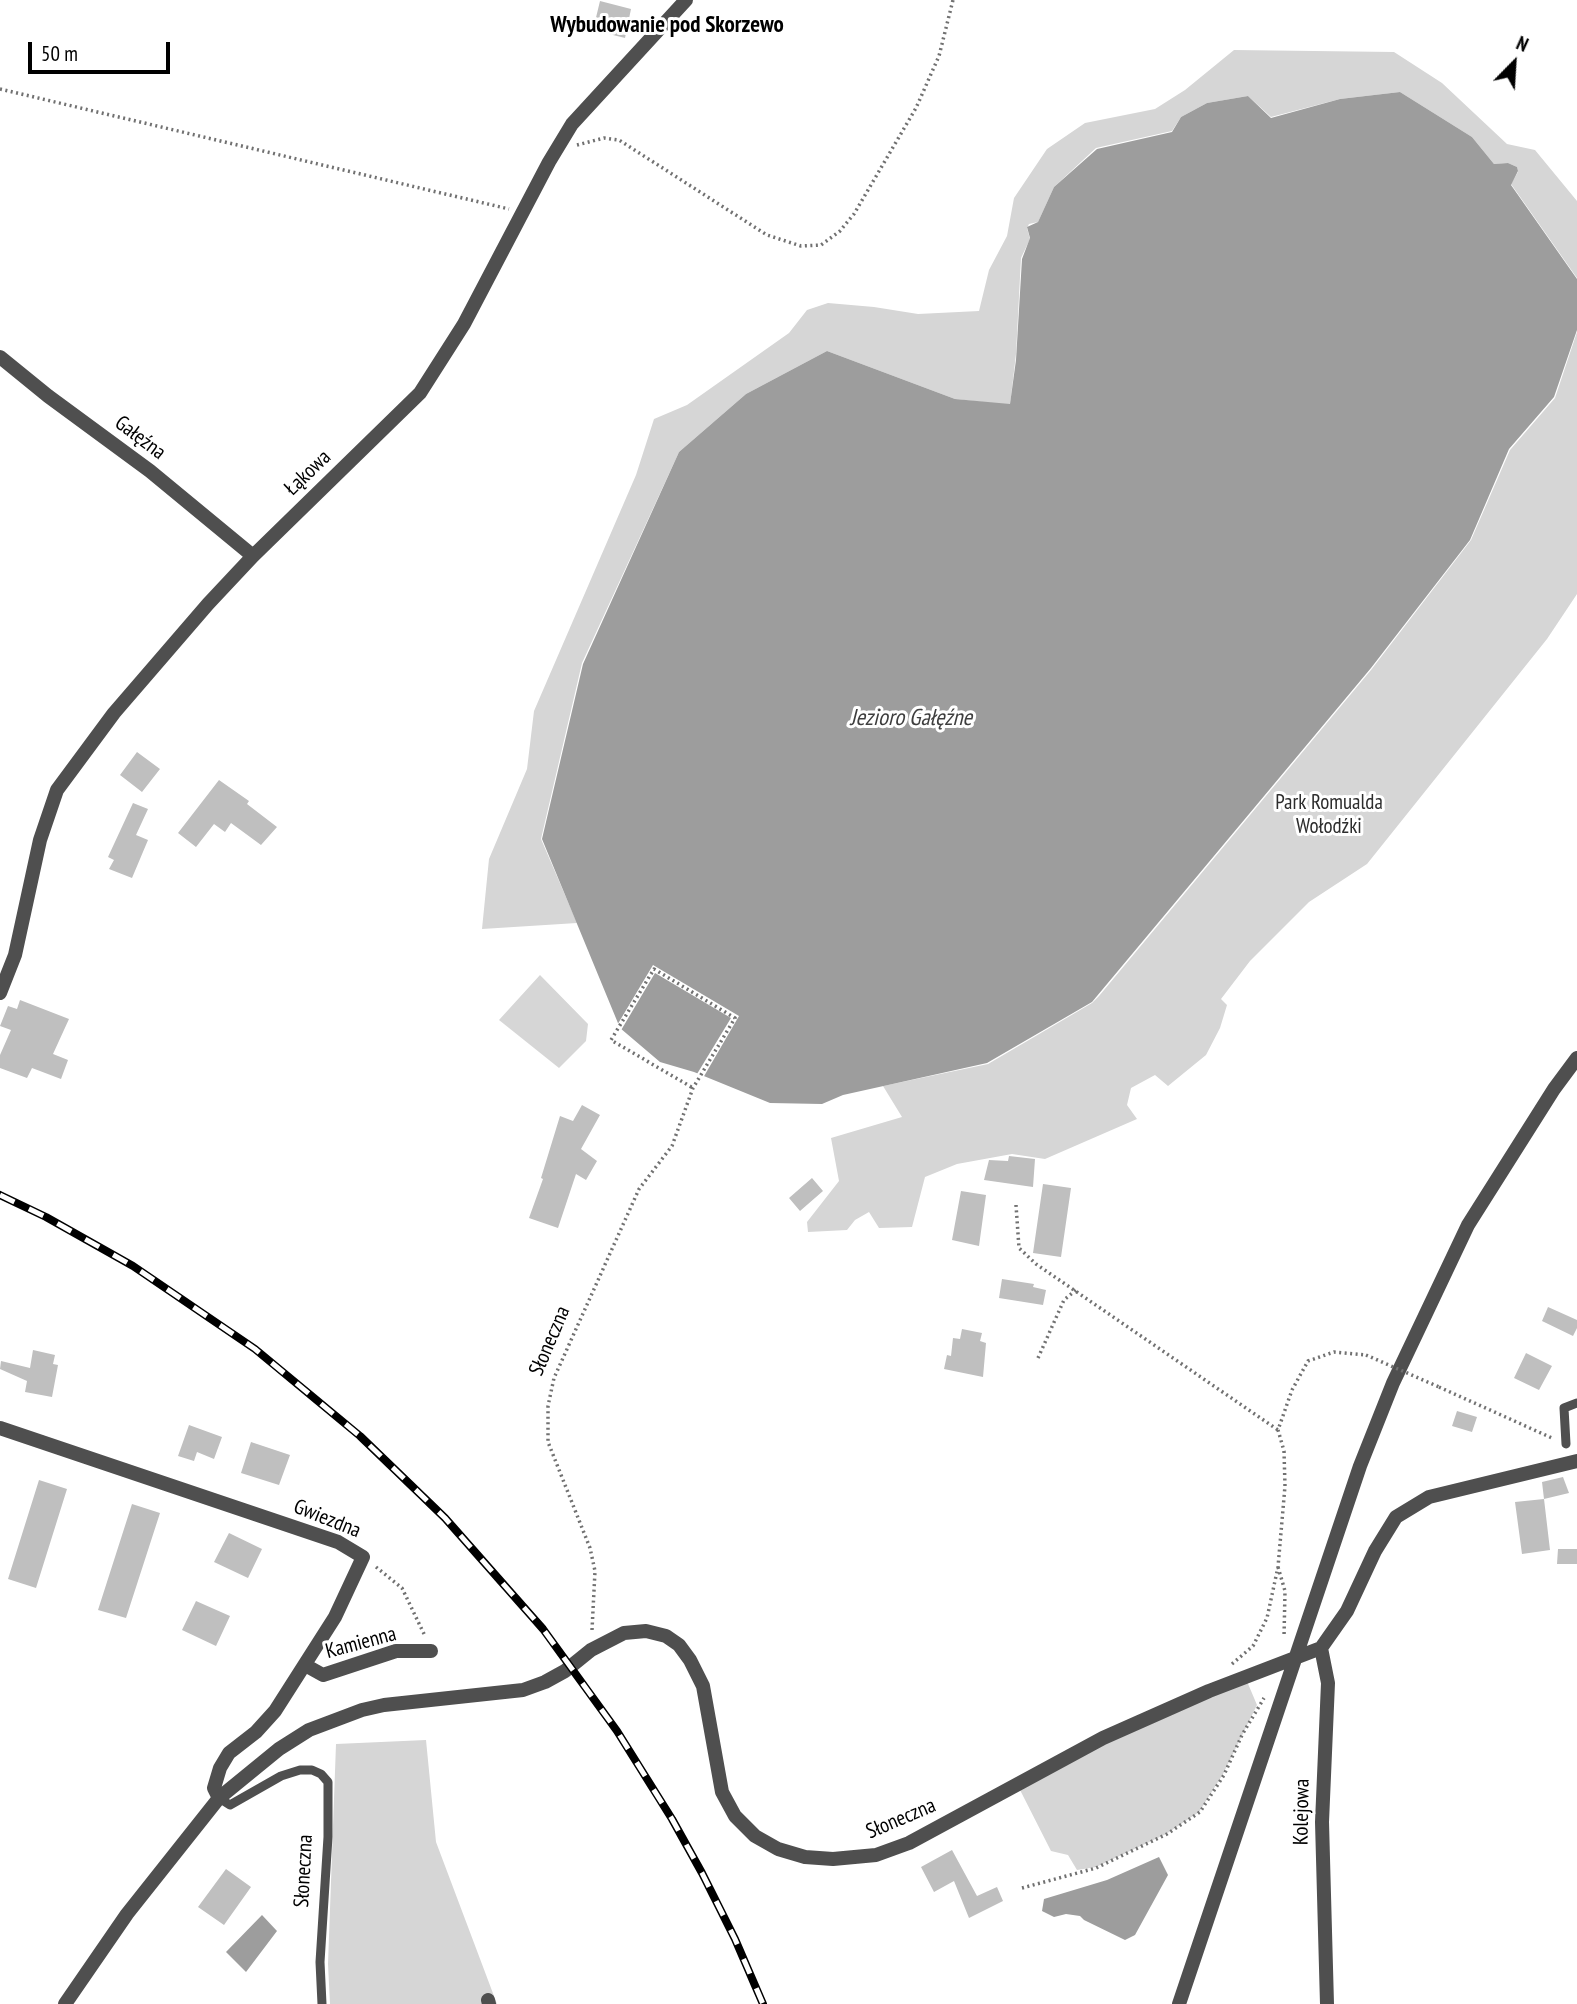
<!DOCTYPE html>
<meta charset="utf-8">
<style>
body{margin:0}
#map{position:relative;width:1577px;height:2004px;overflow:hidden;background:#fff;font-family:"PT Sans Narrow",sans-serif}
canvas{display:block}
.north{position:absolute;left:1479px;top:28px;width:70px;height:70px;-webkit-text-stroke:5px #fff;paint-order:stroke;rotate:24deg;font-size:19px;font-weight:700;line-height:28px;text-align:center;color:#000}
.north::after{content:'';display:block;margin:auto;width:24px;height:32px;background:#000;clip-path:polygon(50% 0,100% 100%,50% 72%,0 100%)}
.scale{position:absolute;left:28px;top:42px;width:142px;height:32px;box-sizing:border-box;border:4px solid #000;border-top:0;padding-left:9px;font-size:21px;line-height:24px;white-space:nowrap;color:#000;-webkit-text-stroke:5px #fff;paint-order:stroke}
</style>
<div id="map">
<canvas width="1577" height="2004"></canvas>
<div class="north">N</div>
<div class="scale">50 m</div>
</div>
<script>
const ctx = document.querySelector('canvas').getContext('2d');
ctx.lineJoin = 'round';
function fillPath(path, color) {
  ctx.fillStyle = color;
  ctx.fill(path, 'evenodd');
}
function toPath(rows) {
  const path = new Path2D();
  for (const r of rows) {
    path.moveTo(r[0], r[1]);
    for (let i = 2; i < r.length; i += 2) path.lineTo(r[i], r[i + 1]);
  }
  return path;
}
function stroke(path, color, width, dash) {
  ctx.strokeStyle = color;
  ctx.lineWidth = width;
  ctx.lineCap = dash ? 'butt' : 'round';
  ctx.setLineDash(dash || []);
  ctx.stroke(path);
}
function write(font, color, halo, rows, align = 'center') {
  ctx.font = font + ' "PT Sans Narrow",sans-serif';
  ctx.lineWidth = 6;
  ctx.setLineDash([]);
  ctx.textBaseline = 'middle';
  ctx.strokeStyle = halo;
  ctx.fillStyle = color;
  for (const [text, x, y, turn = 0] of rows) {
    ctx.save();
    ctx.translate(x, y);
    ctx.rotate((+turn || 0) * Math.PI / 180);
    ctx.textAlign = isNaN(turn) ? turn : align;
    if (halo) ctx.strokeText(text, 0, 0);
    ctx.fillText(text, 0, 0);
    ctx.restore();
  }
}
fillPath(toPath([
 [1234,50,1394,52,1442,83,1507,144,1535,150,1577,201,1577,278,1511,184,1518,172,1517,167,1508,163,1494,164,1472,137,1400,92,1340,99,1271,117,1248,96,1207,103,1181,117,1172,131,1096,148,1054,187,1038,222,1029,224,1027,228,1030,239,1021,258,1016,354,1010,405,955,399,827,351,746,394,679,452,582,663,541,839,577,923,482,929,489,859,527,769,534,711,636,475,654,419,687,405,789,333,807,310,828,303,874,307,918,314,979,311,989,270,1007,236,1014,198,1047,149,1085,123,1155,109,1185,90],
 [1577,332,1577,594,1547,639,1367,864,1309,902,1250,961,1221,999,1227,1005,1220,1028,1206,1055,1168,1086,1155,1075,1131,1088,1127,1105,1137,1119,1045,1159,1012,1154,957,1164,925,1177,912,1227,879,1228,869,1212,855,1220,847,1230,808,1232,807,1222,839,1181,831,1138,902,1117,883,1086,988,1064,1092,1003,1099,996,1371,670,1471,540,1510,450,1555,398],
 [540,975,588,1024,586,1041,559,1068,499,1020],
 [1246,1679,1257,1705,1223,1774,1199,1812,1166,1834,1096,1867,1077,1870,1068,1855,1051,1851,1018,1786,1104,1740],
 [426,1740,436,1842,497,2004,330,2004,328,1964,336,1744]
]), '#d6d6d6');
fillPath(toPath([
 [1400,92,1472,137,1494,164,1508,163,1517,167,1518,171,1511,185,1577,279,1577,330,1554,397,1509,449,1470,540,1371,668,1092,1002,987,1063,843,1095,822,1104,770,1103,694,1072,660,1062,620,1028,542,839,583,664,679,452,746,394,827,351,955,399,1010,404,1016,360,1022,259,1030,238,1027,227,1038,222,1054,187,1097,149,1172,132,1181,117,1207,103,1248,96,1271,118,1340,99],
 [1159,1857,1168,1875,1135,1935,1125,1940,1084,1920,1080,1916,1066,1914,1054,1917,1042,1911,1044,1899,1107,1880],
 [262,1915,277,1931,246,1972,226,1952]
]), '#9d9d9d');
fillPath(toPath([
 [653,965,739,1016,703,1078,697,1074,731,1018,655,973,620,1032,617,1030,616,1027]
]), '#fff');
fillPath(toPath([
 [600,1,631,9,625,38,593,30],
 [137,752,160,769,142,792,120,775],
 [219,780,249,801,247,804,277,827,261,845,231,823,225,832,214,824,196,847,178,833],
 [133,803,148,809,136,835,148,840,132,878,109,869,114,860,108,857],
 [20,1000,69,1019,53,1054,68,1060,61,1079,32,1068,27,1078,0,1068,0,1055,11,1030,0,1026,8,1006,17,1009],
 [582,1105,600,1115,581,1149,597,1161,586,1180,576,1174,558,1228,529,1218,543,1179,541,1178,560,1116,573,1121],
 [1009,1156,1035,1159,1033,1187,984,1180,989,1160,1008,1161],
 [812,1178,823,1191,800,1211,789,1198],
 [1043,1184,1071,1188,1061,1257,1033,1253],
 [961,1191,986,1195,979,1246,952,1240],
 [1002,1279,1034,1284,1033,1287,1046,1290,1043,1305,999,1298],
 [1548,1307,1577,1320,1577,1328,1573,1336,1542,1321],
 [962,1329,982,1333,980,1341,986,1343,983,1377,944,1369,947,1355,951,1356,953,1338,960,1339],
 [33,1350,55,1355,53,1364,58,1365,52,1397,25,1392,27,1381,0,1369,1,1361,30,1368],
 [1526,1353,1552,1366,1539,1390,1514,1378],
 [1457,1411,1477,1417,1472,1432,1452,1426],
 [189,1425,222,1437,214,1459,197,1452,194,1461,178,1456],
 [251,1442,290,1455,279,1485,241,1473],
 [1563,1477,1569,1493,1544,1499,1542,1482],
 [39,1480,67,1489,36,1588,8,1579],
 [1544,1499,1550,1550,1522,1554,1515,1502],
 [132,1504,160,1513,126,1618,98,1610],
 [229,1533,262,1549,248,1578,214,1562],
 [1558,1549,1577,1549,1577,1564,1557,1564],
 [196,1601,230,1616,216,1646,182,1630],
 [952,1850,977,1896,997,1887,1003,1901,969,1918,954,1881,934,1892,921,1867],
 [226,1869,251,1887,224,1925,198,1907]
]), '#bfbfbf');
stroke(toPath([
 [0,89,509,209],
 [577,145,604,138,619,140,767,235,801,246,821,245,840,231,854,214,916,108,939,56,953,0],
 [1016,1205,1019,1248,1036,1264,1278,1430],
 [1038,1358,1064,1300,1076,1290],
 [1439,1387,1552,1438],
 [376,1567,402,1588,425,1636],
 [1278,1567,1285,1591,1284,1637],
 [592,1630,595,1571,590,1548,548,1442,548,1406,554,1378,639,1189,672,1146,693,1088,735,1018,654,969,611,1040,693,1088],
 [1232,1664,1253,1646,1267,1618,1278,1567,1285,1486,1284,1451,1278,1430,1292,1390,1308,1361,1334,1352,1366,1355],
 [1022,1888,1096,1868,1167,1834,1200,1812,1224,1775,1242,1735,1264,1698]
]), '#717171', 3.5, [2, 3.5]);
stroke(toPath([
 [1566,1444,1564,1408,1577,1403],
 [219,1798,230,1805,281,1776,300,1770,312,1770,321,1774,328,1782,328,1837,320,1962,322,2004]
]), '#4f4f4f', 9);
stroke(toPath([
 [0,357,48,396,150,471,253,556],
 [0,993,15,955,40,840,57,790,114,713,208,604,253,556,420,393,464,324,549,162,572,124,686,0],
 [0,1428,338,1542,363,1557,335,1617,275,1711,256,1732,229,1753,220,1768,214,1788,219,1798],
 [1321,1648,1328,1683,1322,1822,1327,2004],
 [1321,1648,1347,1611,1375,1551,1396,1517,1429,1497,1577,1461],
 [305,1665,323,1675,396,1651,431,1651],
 [488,2000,489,2004],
 [65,2004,127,1914,219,1798,279,1749,309,1730,362,1710,384,1705,523,1690,545,1682,565,1671,591,1650,624,1633,646,1631,666,1636,679,1645,690,1660,703,1686,722,1792,735,1816,755,1836,778,1849,805,1857,833,1859,876,1855,909,1843,1103,1738,1209,1691,1321,1648],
 [1179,2004,1360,1466,1393,1383,1468,1225,1554,1089,1577,1058]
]), '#4f4f4f', 14);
const rail = toPath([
 [0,1195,46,1217,133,1266,255,1349,360,1436,445,1518,543,1629,617,1731,672,1819,702,1873,735,1939,763,2004]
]);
stroke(rail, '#000', 8);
stroke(rail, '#fff', 5, [16]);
stroke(toPath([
 [1366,1355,1439,1387]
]), '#717171', 3.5, [2, 3.5]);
write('21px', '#000', '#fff', [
 ["Gałęźna",140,438,37],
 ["Łąkowa",308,473,-44],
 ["Słoneczna",550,1341,-67],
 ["Gwiezdna",327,1519,22],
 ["Kamienna",361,1643,-15],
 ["Kolejowa",1302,1812,-89],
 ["Słoneczna",901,1819,-23],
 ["Słoneczna",304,1871,-87]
]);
write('21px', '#2d2d2d', '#fff', [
 ["Park Romualda",1329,803],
 ["Wołodźki",1329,827]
]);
write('bold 23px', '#000', '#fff', [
 ["Wybudowanie pod Skorzewo",667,25]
]);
write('italic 23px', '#3e3e3e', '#fff', [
 ["Jezioro Gałęźne",911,718]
]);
</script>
